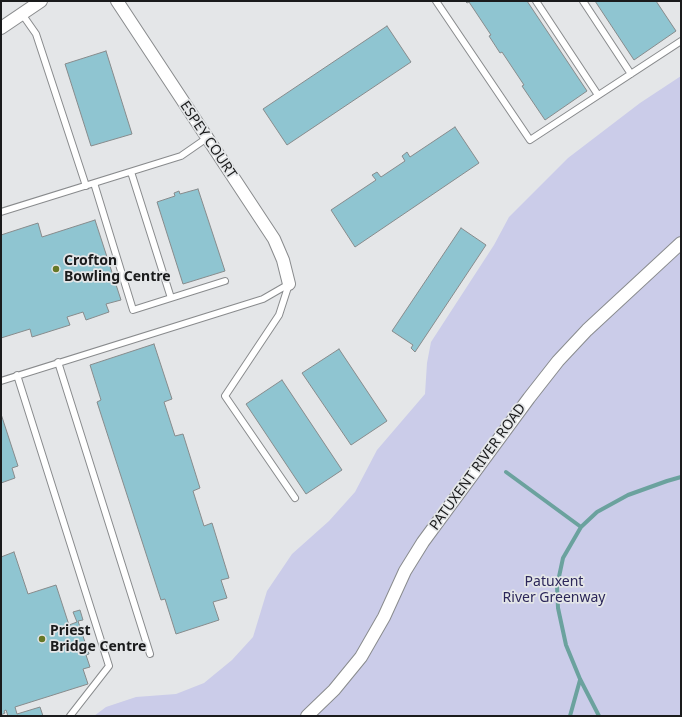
<!DOCTYPE html>
<style>
body{margin:0}
#map{position:relative;width:682px;height:717px;overflow:hidden;background:#e4e6e8;font-family:"Noto Sans",sans-serif}
canvas{display:block}
.frame{position:absolute;inset:0;border:2px solid #1a1b1c;pointer-events:none}
</style>
<div id="map">
<canvas width="682" height="717"></canvas>
<div class="frame"></div>
</div>
<script>
const ctx = document.querySelector('canvas').getContext('2d');
ctx.lineJoin = 'round';
function fillPath(path, color) {
  ctx.fillStyle = color;
  ctx.fill(path, 'evenodd');
}
function toPath(rows) {
  const path = new Path2D();
  for (const r of rows) {
    path.moveTo(r[0], r[1]);
    for (let i = 2; i < r.length; i += 2) path.lineTo(r[i], r[i + 1]);
  }
  return path;
}
function stroke(path, color, width, dash) {
  ctx.strokeStyle = color;
  ctx.lineWidth = width;
  ctx.lineCap = dash ? 'butt' : 'round';
  ctx.setLineDash(dash || []);
  ctx.stroke(path);
}
function write(font, color, halo, rows, align = 'center') {
  ctx.font = font + ' "Noto Sans",sans-serif';
  ctx.lineWidth = 3.5;
  ctx.setLineDash([]);
  ctx.textBaseline = 'middle';
  ctx.strokeStyle = halo;
  ctx.fillStyle = color;
  for (const [text, x, y, turn = 0] of rows) {
    ctx.save();
    ctx.translate(x, y);
    ctx.rotate((+turn || 0) * Math.PI / 180);
    ctx.textAlign = isNaN(turn) ? turn : align;
    if (halo) ctx.strokeText(text, 0, 0);
    ctx.fillText(text, 0, 0);
    ctx.restore();
  }
}
fillPath(toPath([
 [681,76,681,716,94,716,106,707,136,697,176,694,204,683,232,660,253,637,267,591,292,554,329,521,355,492,377,450,425,394,427,363,431,342,494,245,509,217,568,158,640,103]
]), '#cbcce9');
stroke(toPath([
 [506,472,581,527],
 [570,716,580,680],
 [599,716,580,679,566,645,558,608,557,586,563,558,581,527,597,512,628,495,667,481,681,477]
]), '#6ba29e', 4);
const building = toPath([
 [465,1,527,1,587,91,545,120,522,86,524,85,502,52,500,53,489,36,491,35,469,2,467,3,465,1],
 [595,1,656,1,676,31,634,60,595,1],
 [387,26,411,62,287,145,263,109,387,26],
 [106,51,132,134,91,146,65,64,106,51],
 [455,127,479,163,355,247,331,210,376,180,372,175,377,172,381,177,405,161,402,156,407,152,410,157,455,127],
 [198,189,225,271,183,284,157,202,175,196,174,193,179,191,180,194,198,189],
 [95,220,121,300,106,304,109,312,86,320,83,312,67,317,70,325,32,337,30,329,1,338,1,235,38,223,42,237,95,220],
 [461,228,486,245,415,352,411,348,413,345,392,331,461,228],
 [154,344,172,399,164,402,175,436,183,434,200,488,193,491,204,526,212,523,229,578,221,580,227,598,213,602,219,620,176,634,165,599,161,600,97,402,101,400,90,365,154,344],
 [339,349,387,421,351,445,302,373,339,349],
 [282,380,342,470,306,494,246,404,282,380],
 [1,414,18,466,12,468,15,478,1,483,1,414],
 [14,552,28,594,56,585,69,625,77,622,73,612,80,610,83,620,78,621,89,654,86,655,90,667,83,669,88,684,15,707,17,714,40,707,43,716,8,716,6,710,4,711,5,713,1,715,1,557,14,552]
]);
fillPath(building, '#8fc5d1');
stroke(building, '#878b8c', 1);
const lane = toPath([
 [436,1,530,140,681,41],
 [536,1,598,95],
 [583,1,631,74],
 [22,14,36,34,86,186],
 [131,172,171,298,225,281],
 [94,183,133,310,171,298],
 [1,212,181,156,207,138],
 [289,284,279,315,225,396,295,498],
 [58,362,150,654],
 [17,375,109,666,70,716],
 [1,381,263,299,289,284]
]);
const street = toPath([
 [117,1,274,239,283,260,289,284],
 [1,28,41,1],
 [307,716,334,690,361,657,384,617,405,571,423,542,529,398,558,361,587,330,681,243]
]);
stroke(lane, '#898b8d', 8);
stroke(street, '#898b8d', 14);
stroke(lane, '#fff', 6);
stroke(street, '#fff', 12);
for (const [x, y, r, color] of [
 [56,269,4,"#677827"],
 [42,639,4,"#677827"]
]) {
  const dot = new Path2D();
  dot.arc(x, y, r, 0, 2 * Math.PI);
  ctx.fillStyle = color;
  ctx.fill(dot);
  stroke(dot, '#e4e6e8', 1.5);
}
write('14px', '#1a1b1c', '#e4e6e8', [
 ["ESPEY COURT",208,140,56],
 ["PATUXENT RIVER ROAD",478,467,-54]
]);
write('bold 14px', '#1a1b1c', '#e4e6e8', [
 ["Crofton",64,261],
 ["Bowling Centre",64,277],
 ["Priest",50,631],
 ["Bridge Centre",50,647]
], 'left');
write('14px', '#2c275a', '#e4e6e8', [
 ["Patuxent",554,582],
 ["River Greenway",554,598]
]);
</script>
